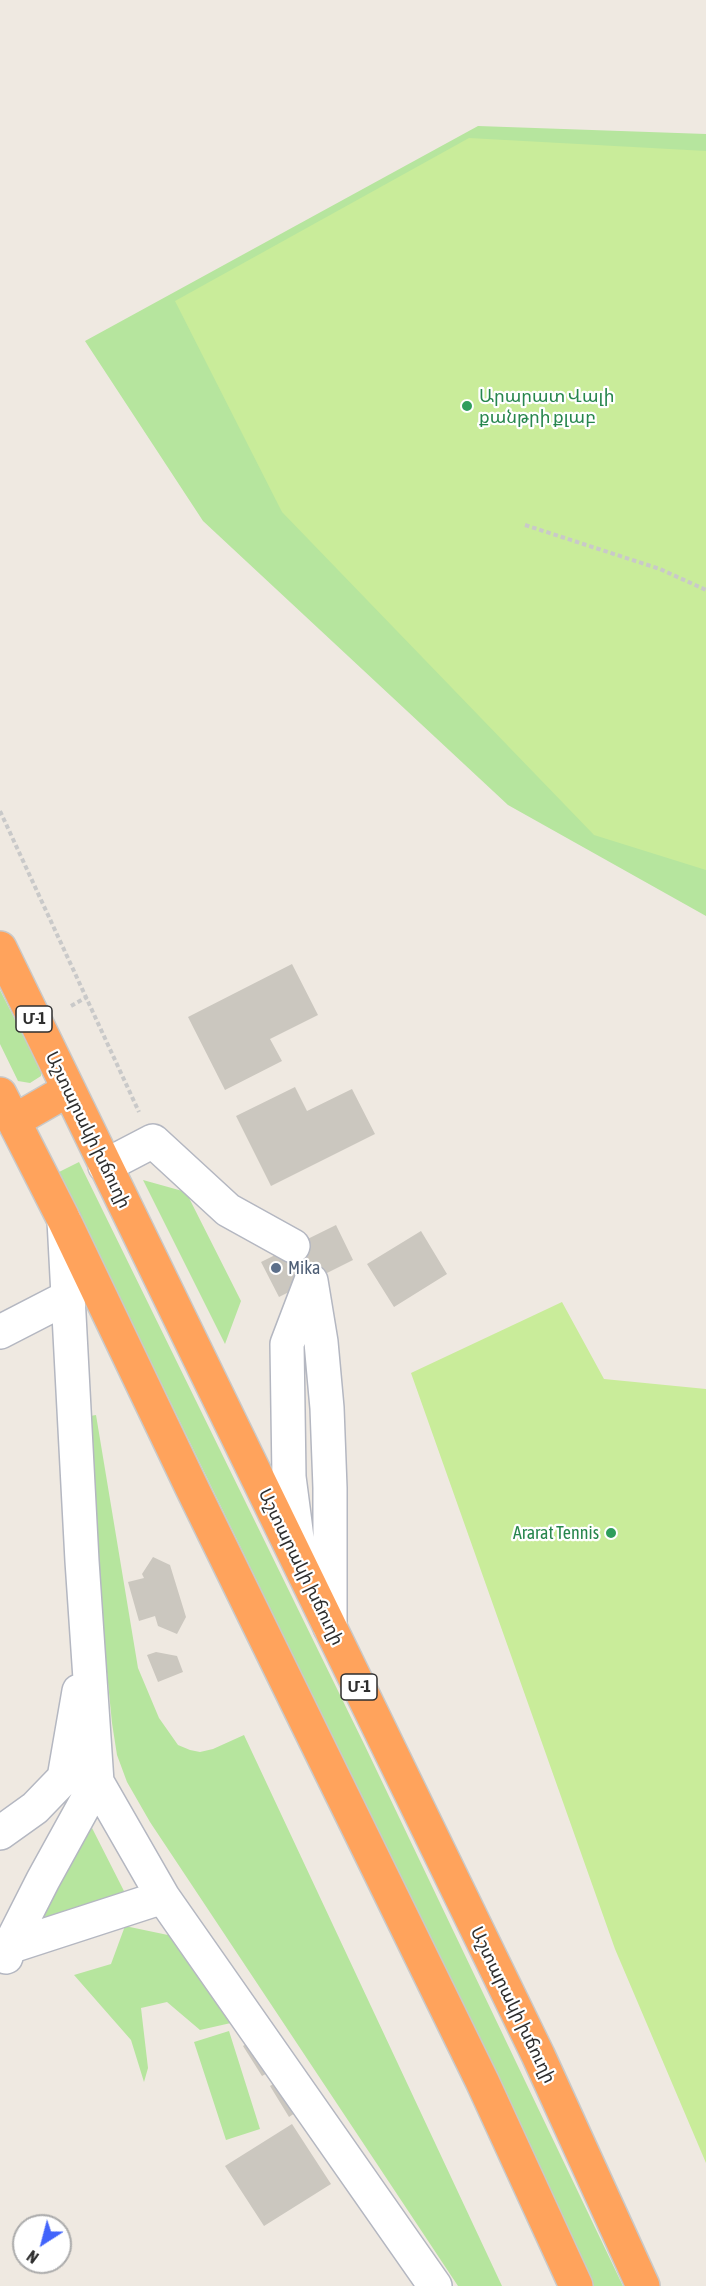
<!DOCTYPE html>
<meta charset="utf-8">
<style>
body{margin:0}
#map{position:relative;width:706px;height:2286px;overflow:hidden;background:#efe9e1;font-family:"Asap Condensed",sans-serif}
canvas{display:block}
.north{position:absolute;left:12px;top:2214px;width:60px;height:60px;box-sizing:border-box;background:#fff;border:2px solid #ababab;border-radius:50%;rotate:216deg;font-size:16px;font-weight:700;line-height:24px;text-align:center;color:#2e2e2e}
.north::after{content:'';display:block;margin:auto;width:21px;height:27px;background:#4264fb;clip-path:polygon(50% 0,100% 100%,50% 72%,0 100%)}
</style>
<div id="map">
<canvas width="706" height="2286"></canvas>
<div class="north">N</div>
</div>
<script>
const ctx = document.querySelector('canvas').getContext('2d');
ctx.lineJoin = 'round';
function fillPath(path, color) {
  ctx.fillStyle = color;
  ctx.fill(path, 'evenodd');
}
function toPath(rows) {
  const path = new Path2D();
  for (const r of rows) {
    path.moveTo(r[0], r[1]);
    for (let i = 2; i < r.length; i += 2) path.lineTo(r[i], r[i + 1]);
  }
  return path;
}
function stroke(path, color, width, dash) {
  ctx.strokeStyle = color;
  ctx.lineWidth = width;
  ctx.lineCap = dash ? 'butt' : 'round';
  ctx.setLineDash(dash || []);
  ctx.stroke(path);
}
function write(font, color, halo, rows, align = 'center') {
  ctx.font = font + ' "Asap Condensed","Noto Sans Armenian",sans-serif';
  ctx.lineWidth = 4.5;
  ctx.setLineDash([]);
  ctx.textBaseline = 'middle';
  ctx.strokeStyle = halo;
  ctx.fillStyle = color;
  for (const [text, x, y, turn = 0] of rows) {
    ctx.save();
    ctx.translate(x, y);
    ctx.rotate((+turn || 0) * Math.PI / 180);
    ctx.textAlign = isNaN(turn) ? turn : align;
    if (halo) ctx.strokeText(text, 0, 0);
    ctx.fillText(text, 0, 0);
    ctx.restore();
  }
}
fillPath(toPath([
 [478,126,706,134,706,916,508,805,203,521,85,341],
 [0,990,41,1071,41,1076,30,1083,18,1081,0,1044],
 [79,1162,365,1746,623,2286,594,2286,495,2073,59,1172],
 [143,1180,186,1192,241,1301,225,1344],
 [96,1415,138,1668,159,1718,178,1745,190,1750,200,1752,213,1749,244,1735,502,2286,458,2286,150,1822,127,1782,117,1755,112,1723,83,1430,90,1416],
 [91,1826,125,1893,41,1921],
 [125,1926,187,1939,244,2020,200,2030,167,2002,141,2008,148,2068,144,2082,131,2040,74,1975,111,1964],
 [229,2031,260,2129,226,2140,194,2042]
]), '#b6e59e');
fillPath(toPath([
 [469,138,706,151,706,870,594,835,282,512,175,301],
 [562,1302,604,1379,706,1389,706,2163,615,1949,411,1373]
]), '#c9ec9a');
fillPath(toPath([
 [292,964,318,1015,270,1039,282,1061,225,1090,188,1017],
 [295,1087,307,1111,352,1089,375,1134,271,1186,236,1116],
 [336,1225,353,1260,279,1297,261,1262],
 [421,1231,447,1274,394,1307,367,1264],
 [153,1557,170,1565,186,1617,177,1634,158,1626,155,1616,139,1621,128,1582,144,1578,142,1574],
 [156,1652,177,1656,183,1672,158,1682,147,1655],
 [255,2038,275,2069,262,2076,243,2046],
 [282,2079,301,2109,289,2117,270,2086],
 [292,2124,331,2184,264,2226,225,2166]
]), '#cbc7bf');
const minor = toPath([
 [105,1166,153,1141,228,1210,293,1246],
 [64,1220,82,1561,97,1782,163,1897,435,2286],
 [311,1281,321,1342,327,1408,330,1488,330,1627],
 [0,1332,68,1297],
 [300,1561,289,1477,287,1344,311,1281],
 [0,1833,35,1808,64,1778,79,1691],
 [0,1955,9,1947,43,1880,97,1782],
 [6,1957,9,1947,163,1897]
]);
const highway = toPath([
 [0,948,538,2055,643,2286],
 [0,1094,64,1220,191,1486,482,2081,576,2286],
 [14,1121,68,1090]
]);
stroke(minor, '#b4b7c1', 36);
stroke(highway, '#c9c9c9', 36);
stroke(toPath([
 [525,525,660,569,706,590],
 [0,811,139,1112],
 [71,1006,87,997]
]), '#c9c9c9', 4, [4.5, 3]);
stroke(minor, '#fff', 33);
stroke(highway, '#ffa35c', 33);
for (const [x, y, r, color] of [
 [467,406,6,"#2e9e5b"],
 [276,1268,6,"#5c6f8a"],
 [611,1533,6,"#2e9e5b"]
]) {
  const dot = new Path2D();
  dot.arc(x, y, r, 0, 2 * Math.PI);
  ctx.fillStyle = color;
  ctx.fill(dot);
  stroke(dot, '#fff', 2);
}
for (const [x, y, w] of [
 [34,1019,36],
 [359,1687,36]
]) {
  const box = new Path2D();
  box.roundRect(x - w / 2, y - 13, w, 26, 4.5);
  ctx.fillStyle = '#fff';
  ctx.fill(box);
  stroke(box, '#2e2e2e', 1.5);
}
write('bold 16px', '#2e2e2e', null, [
 ["Մ-1",34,1019],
 ["Մ-1",359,1687]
]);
write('18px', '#27864d', '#fff', [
 ["Արարատ Վալի",479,396],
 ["քանթրի քլաբ",479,417],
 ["Ararat Tennis",599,1533,"right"]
], 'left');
write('18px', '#2e2e2e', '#fff', [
 ["Աշտարակի խճուղի",88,1130,64],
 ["Աշտարակի խճուղի",301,1567,64],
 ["Աշտարակի խճուղի",513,2005,64]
]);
write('18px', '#4e5e75', '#fff', [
 ["Mika",288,1268]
], 'left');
</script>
